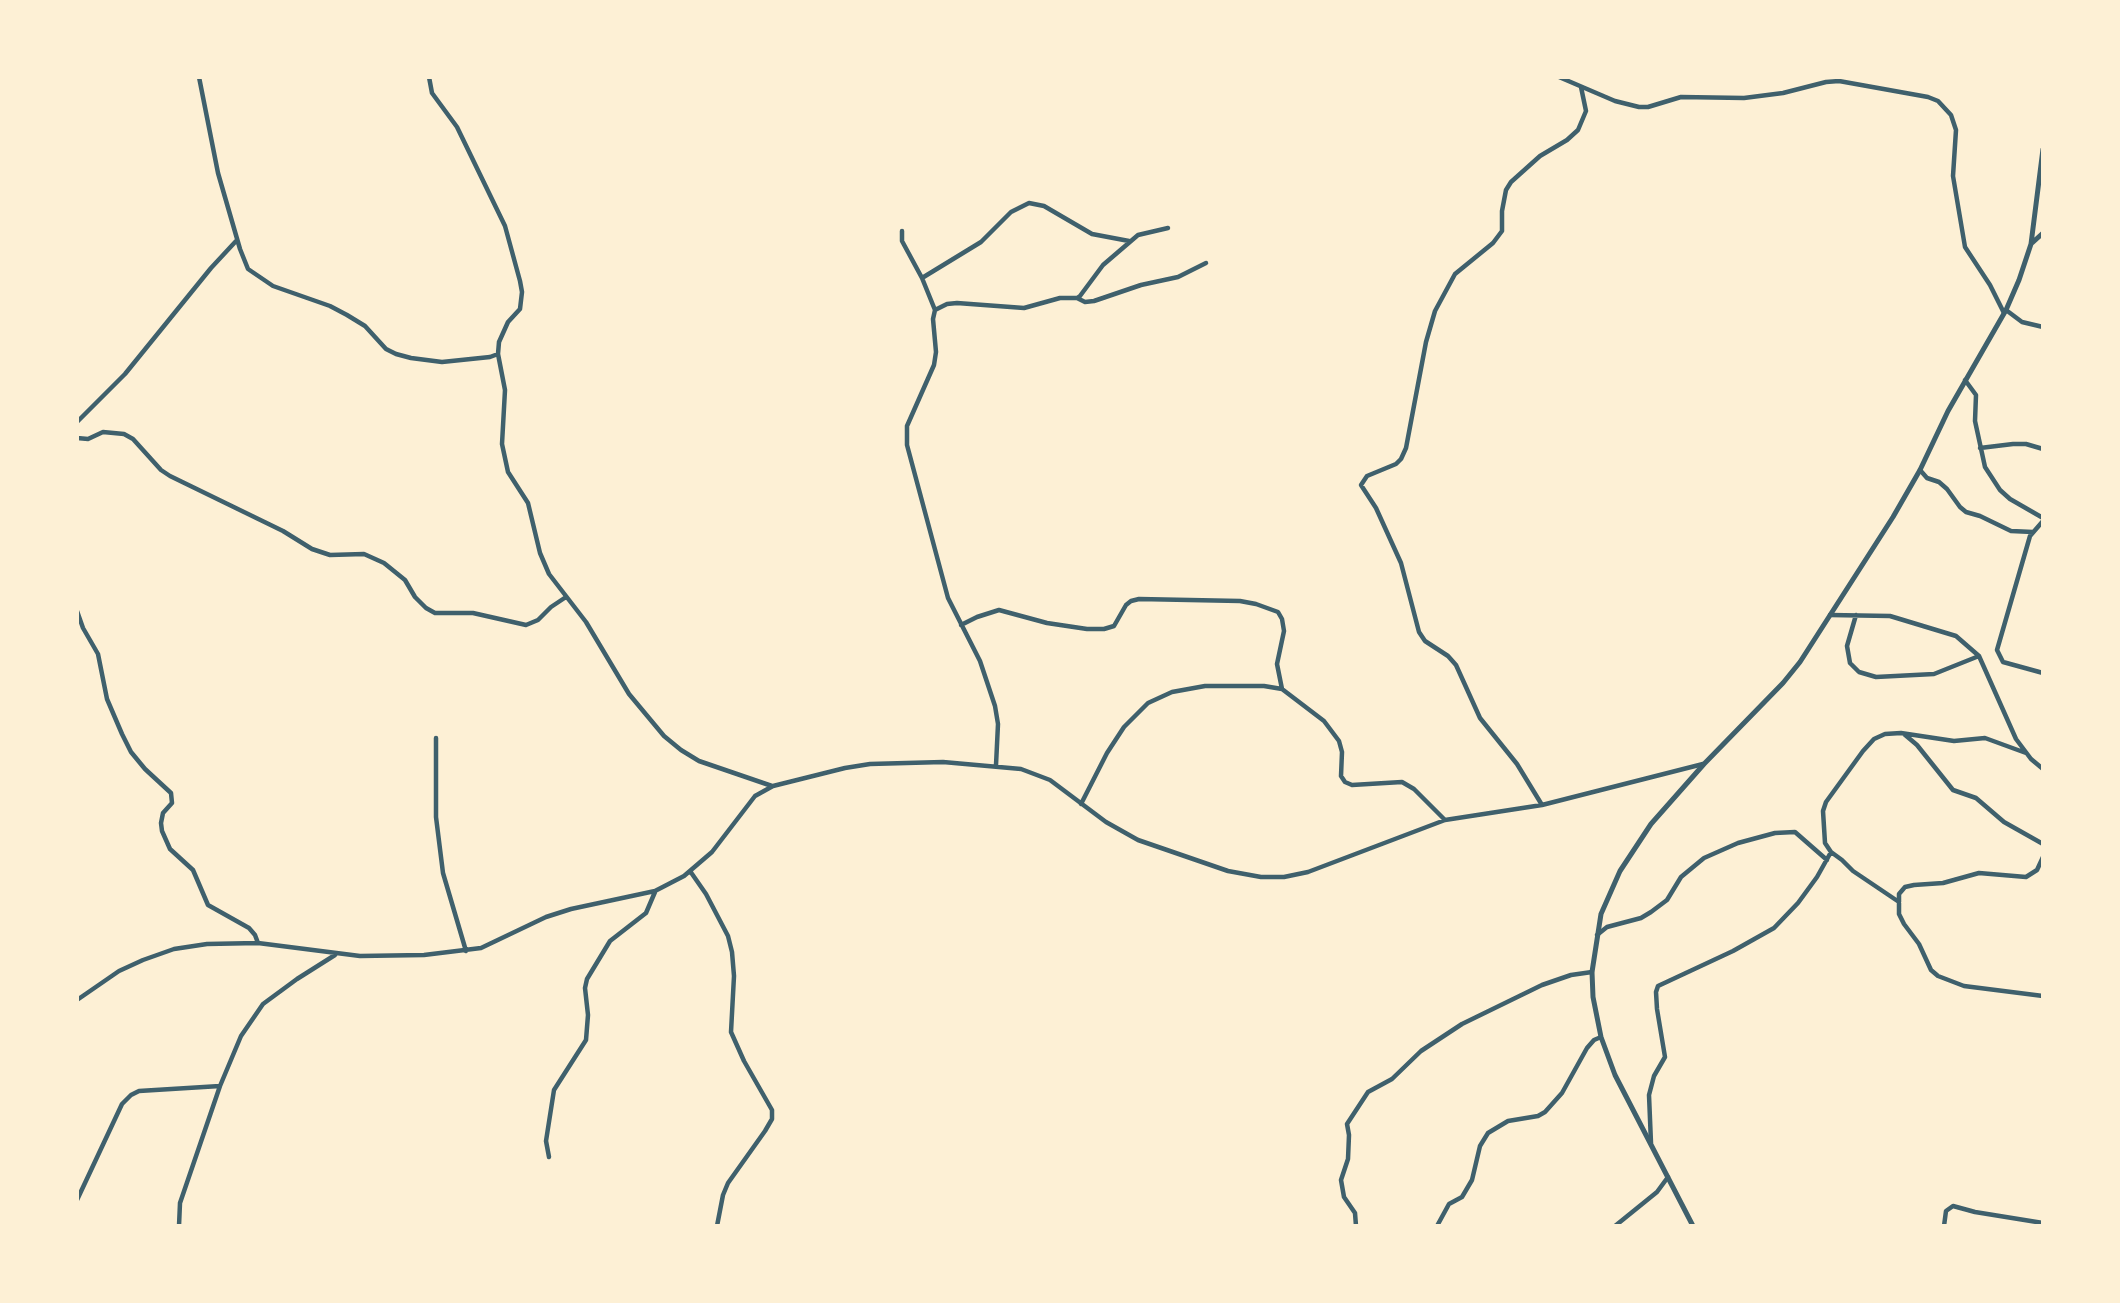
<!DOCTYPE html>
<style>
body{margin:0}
#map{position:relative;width:2120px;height:1303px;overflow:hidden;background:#fdf0d5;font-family:Helvetica,sans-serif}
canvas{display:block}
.frame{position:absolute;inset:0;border:79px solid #fdf0d5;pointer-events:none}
</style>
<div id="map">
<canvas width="2120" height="1303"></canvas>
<div class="frame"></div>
</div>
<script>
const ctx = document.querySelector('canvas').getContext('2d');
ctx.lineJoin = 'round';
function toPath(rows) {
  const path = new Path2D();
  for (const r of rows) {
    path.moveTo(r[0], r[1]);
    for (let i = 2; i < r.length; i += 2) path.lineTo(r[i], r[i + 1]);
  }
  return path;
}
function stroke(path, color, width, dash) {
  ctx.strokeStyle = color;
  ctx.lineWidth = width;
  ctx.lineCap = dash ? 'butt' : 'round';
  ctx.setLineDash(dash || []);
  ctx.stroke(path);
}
stroke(toPath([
 [199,77,218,173,240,249,248,269,273,286,330,306,347,315,365,326,386,349,396,354,411,358,442,362,490,357,498,354],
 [429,77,432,93,457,127,505,226,520,281,522,292,520,309,508,322,499,342,498,354,505,390,502,444,508,472,528,503,540,553,549,574,586,622,629,694,664,736,681,750,699,761,772,786],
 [1559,77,1615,101,1639,107,1648,107,1681,97,1744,98,1783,93,1826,82,1839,81,1928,97,1938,101,1951,115,1956,130,1953,176,1965,247,1990,285,2004,313],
 [902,231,902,241,922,278,935,310],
 [922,278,981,242,1011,212,1029,203,1044,206,1092,234,1129,241],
 [1077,298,1085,302,1094,301,1141,285,1178,277,1206,263],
 [2006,310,2022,322,2043,327],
 [1965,380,1976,395,1975,421,1985,467,2000,490,2010,499,2043,518],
 [77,422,125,374,211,268,237,240],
 [77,438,88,439,103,432,124,434,133,439,161,470,170,476,283,531,312,549,330,555,364,554,384,563,405,580,415,597,426,608,435,613,473,613,526,625,538,620,551,607,566,597],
 [1980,448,2013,444,2026,444,2043,449],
 [1920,470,1927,478,1939,482,1947,489,1960,507,1966,512,1980,516,2011,531,2033,532],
 [2043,521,2030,536,1997,650,2003,662,2043,673],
 [77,611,83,628,98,654,107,699,122,734,131,752,145,769,171,793,172,803,163,813,161,823,162,831,170,849,193,870,208,905,249,928,255,935,258,943],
 [1830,615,1890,616,1956,636,1979,656,2016,739,2031,759,2043,769],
 [1856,615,1847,646,1850,663,1859,672,1876,677,1934,674,1979,656],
 [961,625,977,617,999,610,1047,623,1087,629,1104,629,1114,626,1126,605,1131,601,1139,599,1240,601,1256,604,1278,612,1282,619,1284,631,1277,664,1282,689],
 [1904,734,1917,745,1953,790,1976,798,2004,822,2043,844],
 [436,738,436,817,443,873,466,951],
 [996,765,998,724,995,706,980,661,948,598,907,445,907,426,934,365,936,352,933,319,935,310,947,304,957,303,1024,308,1060,298,1077,298,1080,296,1103,265,1138,235,1168,228],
 [1081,804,1107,753,1124,727,1148,703,1172,692,1205,686,1264,686,1282,689,1324,721,1339,741,1342,752,1341,776,1345,782,1352,785,1402,782,1414,789,1444,819],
 [1542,805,1517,764,1480,718,1456,665,1448,656,1425,641,1419,632,1401,563,1376,508,1361,485,1367,476,1396,464,1401,459,1406,448,1426,342,1435,311,1455,274,1493,243,1502,231,1502,211,1506,190,1511,182,1540,156,1567,140,1578,130,1586,111,1581,87],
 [2043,857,2037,870,2026,877,1979,873,1943,883,1914,885,1905,887,1899,894,1899,914,1904,924,1919,944,1931,970,1938,976,1964,986,2043,996],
 [690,871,706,894,728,936,732,952,734,976,731,1032,744,1061,772,1110,772,1119,765,1131,728,1183,723,1195,717,1226],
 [1899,902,1853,871,1842,860,1831,852,1825,843,1823,811,1826,802,1863,751,1874,739,1885,734,1901,733,1954,741,1985,738,2026,753],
 [1597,935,1607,927,1641,918,1651,912,1667,900,1681,877,1704,858,1738,843,1775,833,1795,832,1827,860],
 [77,1000,119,971,143,960,174,949,207,944,258,943,360,956,424,955,481,948,546,917,571,909,655,891,684,876,712,852,755,796,773,786,845,768,870,764,943,762,1021,769,1050,780,1106,822,1138,840,1228,871,1261,877,1284,877,1308,872,1445,820,1542,805,1703,764],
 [1651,1143,1649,1095,1654,1076,1665,1057,1657,1009,1656,992,1658,986,1733,951,1774,928,1798,903,1817,877,1831,852],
 [549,1157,546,1141,554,1090,586,1040,588,1015,585,988,587,979,610,941,646,913,655,892],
 [77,1200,122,1104,131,1095,139,1091,220,1086],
 [179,1226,180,1203,220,1086,241,1036,263,1004,297,979,335,955],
 [1356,1226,1355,1213,1344,1197,1341,1180,1348,1159,1349,1135,1347,1124,1368,1092,1392,1079,1421,1051,1462,1024,1542,985,1571,975,1592,972],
 [1437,1226,1449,1204,1462,1197,1472,1180,1480,1146,1488,1133,1508,1121,1538,1116,1545,1112,1562,1093,1587,1048,1594,1040,1601,1037],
 [1615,1226,1657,1192,1668,1177],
 [1944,1226,1946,1211,1953,1206,1975,1212,2043,1223]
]), '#3f606c', 4.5);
stroke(toPath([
 [2032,243,2043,233],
 [1693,1226,1615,1075,1601,1037,1593,997,1592,972,1601,914,1620,871,1651,824,1704,764,1783,683,1800,662,1893,517,1920,470,1948,411,2006,310,2019,280,2031,244,2043,149]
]), '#3f606c', 5);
</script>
